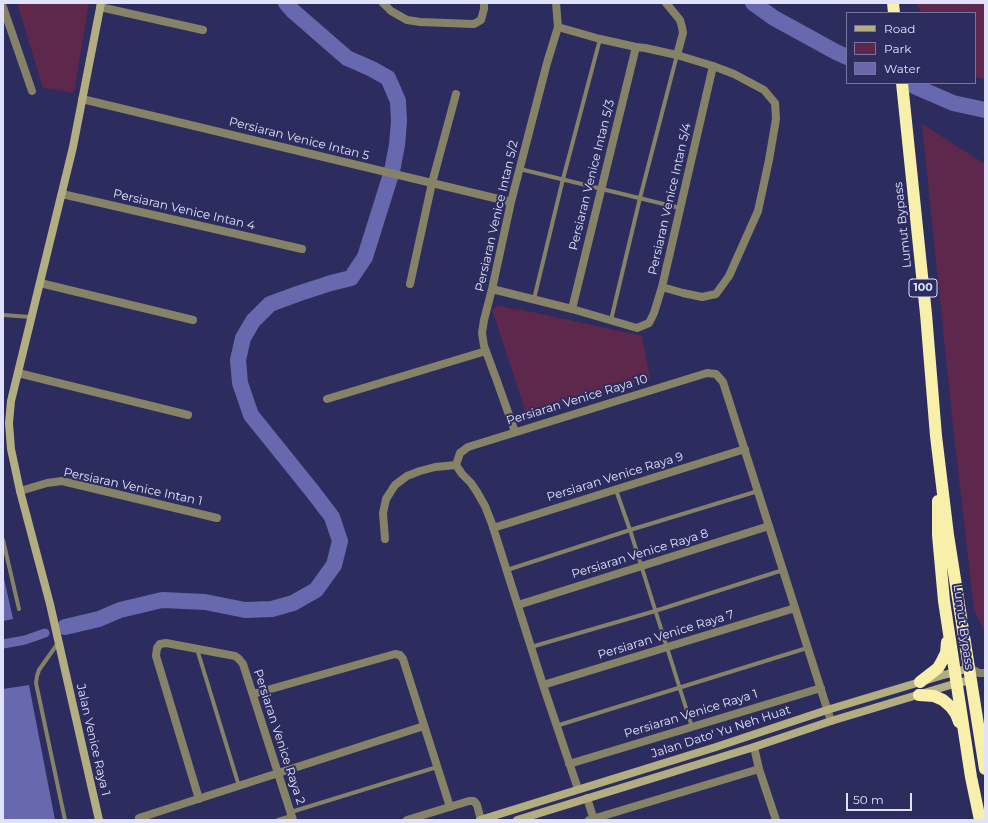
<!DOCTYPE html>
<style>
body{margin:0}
#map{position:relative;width:988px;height:823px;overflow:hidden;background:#2d2c5e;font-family:Montserrat,sans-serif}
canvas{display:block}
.frame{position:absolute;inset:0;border:4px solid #e0e2fb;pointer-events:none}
.legend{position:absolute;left:846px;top:12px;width:130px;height:72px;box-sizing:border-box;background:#2d2c5e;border:1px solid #75759d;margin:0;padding:5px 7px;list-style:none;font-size:12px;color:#e0e2fb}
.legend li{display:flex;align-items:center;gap:8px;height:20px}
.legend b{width:20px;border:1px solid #75759d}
.scale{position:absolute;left:846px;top:793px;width:66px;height:18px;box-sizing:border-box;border:2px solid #e0e2fb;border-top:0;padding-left:5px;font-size:12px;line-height:14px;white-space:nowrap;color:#e0e2fb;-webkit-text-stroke:3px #2d2c5e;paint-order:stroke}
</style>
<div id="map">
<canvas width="988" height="823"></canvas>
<div class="frame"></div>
<ul class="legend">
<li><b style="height:5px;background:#b3ae82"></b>Road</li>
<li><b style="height:11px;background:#5e284c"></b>Park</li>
<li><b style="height:11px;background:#6768ad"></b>Water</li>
</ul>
<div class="scale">50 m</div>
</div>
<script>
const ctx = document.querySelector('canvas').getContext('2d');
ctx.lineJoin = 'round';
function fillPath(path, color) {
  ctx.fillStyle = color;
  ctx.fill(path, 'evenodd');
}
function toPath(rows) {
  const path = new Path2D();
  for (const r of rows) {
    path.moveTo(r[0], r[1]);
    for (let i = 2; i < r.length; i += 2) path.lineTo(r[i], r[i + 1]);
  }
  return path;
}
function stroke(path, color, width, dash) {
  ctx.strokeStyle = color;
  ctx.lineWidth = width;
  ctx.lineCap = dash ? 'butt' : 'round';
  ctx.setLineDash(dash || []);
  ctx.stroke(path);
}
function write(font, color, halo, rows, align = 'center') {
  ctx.font = font + ' Montserrat,sans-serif';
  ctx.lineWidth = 4;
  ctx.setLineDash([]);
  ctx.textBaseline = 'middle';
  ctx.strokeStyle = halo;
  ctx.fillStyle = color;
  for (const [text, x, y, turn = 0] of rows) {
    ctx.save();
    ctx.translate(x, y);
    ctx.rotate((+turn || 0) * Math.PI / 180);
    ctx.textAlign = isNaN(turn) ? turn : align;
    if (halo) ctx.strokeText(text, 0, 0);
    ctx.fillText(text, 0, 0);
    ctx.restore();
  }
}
fillPath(toPath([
 [17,3,89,3,74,93,43,88],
 [915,3,985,3,985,79,975,77,975,13,922,13],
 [922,124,985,164,985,633,974,609,952,417],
 [498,306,532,312,642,336,650,379,526,413,492,309]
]), '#5e284c');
fillPath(toPath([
 [3,574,13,619,3,621],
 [29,685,55,820,3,820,3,689]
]), '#6768ad');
stroke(toPath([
 [3,644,25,640,45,633]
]), '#6768ad', 9);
stroke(toPath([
 [753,3,774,18,836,52,847,57],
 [907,83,953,103,985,110],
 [65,627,99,619,120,610,162,600,205,602,245,610,272,609,293,603,316,590,334,565,340,541,332,517,313,492,251,415,240,383,238,360,243,338,253,321,270,304,300,293,331,283,351,278,365,257,392,171,397,145,399,121,398,101,388,78,372,69,347,58,293,11,286,3]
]), '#6768ad', 16);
stroke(toPath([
 [520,169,680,208],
 [534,299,563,179,600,39],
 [3,315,31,317],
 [611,320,640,198,677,55],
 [616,490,630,530,692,727],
 [3,540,19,609],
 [507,570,630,530,758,491],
 [58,643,39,670,37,676,36,683,65,820],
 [531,647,655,611,783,570],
 [197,649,239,786],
 [556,726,807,648],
 [291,812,437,767],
 [278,820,291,816]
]), '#858267', 4);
stroke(toPath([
 [383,3,391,11,407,20,420,22,474,24,481,20,484,9,484,3],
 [666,3,680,20,682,27,683,33,677,55],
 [3,7,32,91],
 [100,7,203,30],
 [558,27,600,39,636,47,645,48,677,55,713,66,734,74,764,90,775,103,776,119,769,160,758,211,729,276,716,294,702,297,683,293,662,287],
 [82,99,511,202],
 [62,194,302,249],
 [40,283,193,320],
 [410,284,432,183,456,94],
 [492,289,572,309,637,328,649,323,654,313,662,287,713,66],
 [572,309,636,47],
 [18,373,188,415],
 [327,399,486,351],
 [515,432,497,381,484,346,482,333,484,320,492,289,511,202,547,63,558,27,556,3],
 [456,465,460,453,468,447,707,373,716,374,723,382,831,721],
 [456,465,462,474,471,483,477,492,485,506,492,524,543,685,578,789],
 [20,491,47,483,62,481,217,518],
 [493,528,745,449],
 [385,539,383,513,386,499,395,485,407,476,420,471,435,467,456,465],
 [518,605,769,526],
 [970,668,979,673,985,673],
 [543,685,795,608],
 [253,694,395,654,400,655,403,659,450,807],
 [754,747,759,769,776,820],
 [569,764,821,688],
 [587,798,594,820],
 [199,799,156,656,157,648,160,644,166,643,235,656,239,659,243,664,293,820],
 [139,818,424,726],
 [407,820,469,801,474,801,477,805,481,820],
 [589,820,759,769]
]), '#858267', 8);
stroke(toPath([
 [99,820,50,604,20,491,11,449,9,423,11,401,73,147,101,3],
 [480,820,716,747,827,710,940,676,970,668],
 [517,820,754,747,831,721,957,683,972,680]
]), '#b3ae82', 8);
stroke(toPath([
 [893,3,894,13],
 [902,83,926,314,936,436,948,535,985,769],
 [938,501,938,535,944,601,971,777,980,820],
 [920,682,938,668,942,661,946,653,947,642],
 [919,695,934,696,943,700,951,707,956,714,959,722]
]), '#f8efaa', 12);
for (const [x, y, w] of [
 [923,288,28]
]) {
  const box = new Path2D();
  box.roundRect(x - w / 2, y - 9, w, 18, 3);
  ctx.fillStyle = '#2d2c5e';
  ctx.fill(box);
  stroke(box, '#e0e2fb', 1);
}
write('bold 11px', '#e0e2fb', null, [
 ["100",923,288]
]);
write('12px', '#e0e2fb', '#2d2c5e', [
 ["Persiaran Venice Intan 5",299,139,14],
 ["Persiaran Venice Intan 5/3",592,175,-76],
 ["Persiaran Venice Intan 5/4",670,199,-77],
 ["Persiaran Venice Intan 4",184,210,13],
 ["Persiaran Venice Intan 5/2",497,216,-77],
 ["Lumut Bypass",903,225,-96],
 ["Persiaran Venice Raya 10",577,400,-17],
 ["Persiaran Venice Raya 9",615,477,-17],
 ["Persiaran Venice Intan 1",133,487,12],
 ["Persiaran Venice Raya 8",640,554,-17],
 ["Lumut Bypass",963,627,82],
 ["Persiaran Venice Raya 7",666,635,-17],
 ["Persiaran Venice Raya 1",691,714,-17],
 ["Jalan Dato' Yu Neh Huat",721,732,-18],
 ["Persiaran Venice Raya 2",279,737,72],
 ["Jalan Venice Raya 1",93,740,77]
]);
</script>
